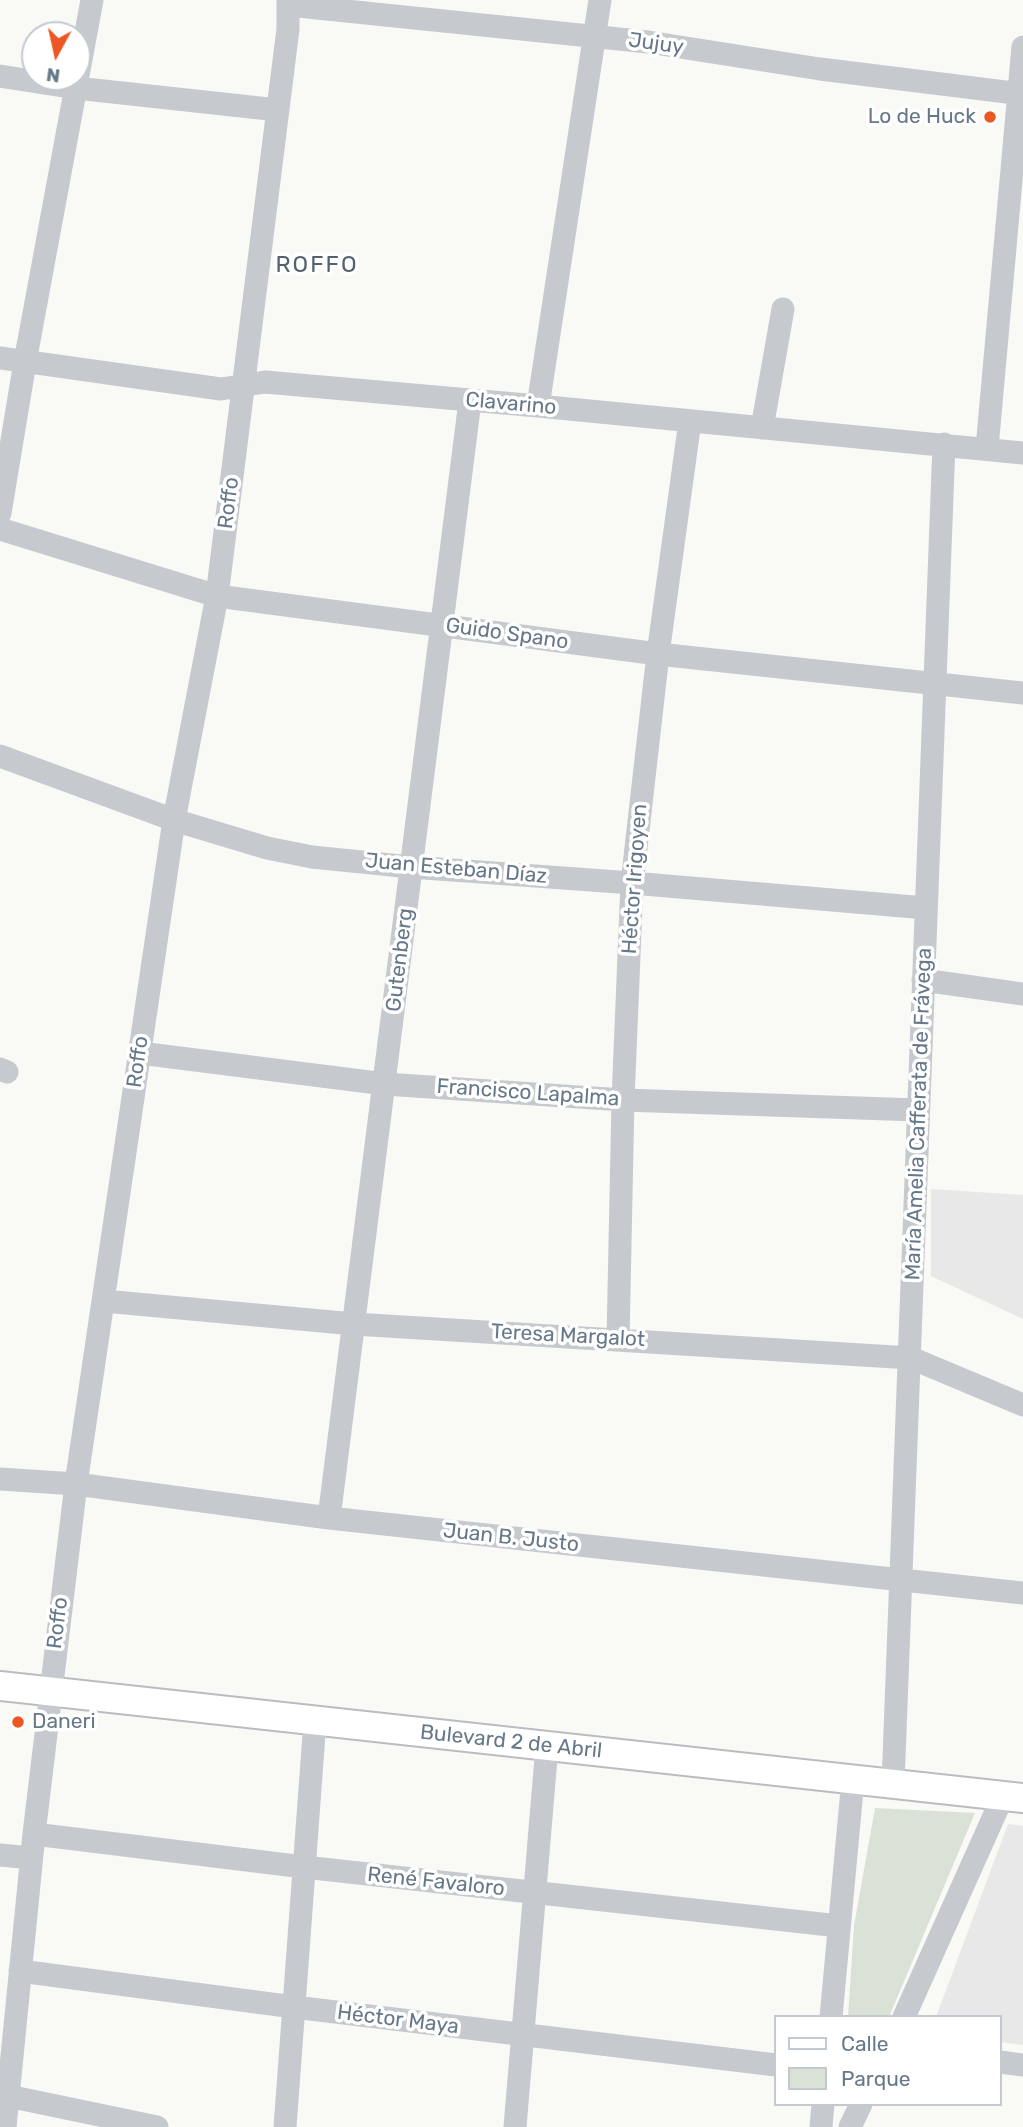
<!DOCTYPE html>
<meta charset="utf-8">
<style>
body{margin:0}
#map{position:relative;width:1023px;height:2127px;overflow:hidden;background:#f9f9f6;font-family:Rubik,sans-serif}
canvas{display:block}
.legend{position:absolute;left:774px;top:2015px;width:228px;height:91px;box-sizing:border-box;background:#fff;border:2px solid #c2c9d0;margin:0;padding:9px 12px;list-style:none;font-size:21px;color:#667889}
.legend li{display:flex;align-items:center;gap:14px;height:35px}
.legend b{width:35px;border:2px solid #c2c9d0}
.north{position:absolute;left:21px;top:21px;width:70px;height:70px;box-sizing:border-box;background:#fff;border:2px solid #c2c9d0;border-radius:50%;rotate:188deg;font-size:19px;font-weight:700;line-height:28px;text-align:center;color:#667889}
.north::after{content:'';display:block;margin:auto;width:24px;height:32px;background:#ec5823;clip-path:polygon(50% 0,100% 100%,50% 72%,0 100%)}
</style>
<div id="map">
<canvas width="1023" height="2127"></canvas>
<ul class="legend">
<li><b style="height:9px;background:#fff"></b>Calle</li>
<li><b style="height:19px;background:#dae1d7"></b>Parque</li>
</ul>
<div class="north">N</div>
</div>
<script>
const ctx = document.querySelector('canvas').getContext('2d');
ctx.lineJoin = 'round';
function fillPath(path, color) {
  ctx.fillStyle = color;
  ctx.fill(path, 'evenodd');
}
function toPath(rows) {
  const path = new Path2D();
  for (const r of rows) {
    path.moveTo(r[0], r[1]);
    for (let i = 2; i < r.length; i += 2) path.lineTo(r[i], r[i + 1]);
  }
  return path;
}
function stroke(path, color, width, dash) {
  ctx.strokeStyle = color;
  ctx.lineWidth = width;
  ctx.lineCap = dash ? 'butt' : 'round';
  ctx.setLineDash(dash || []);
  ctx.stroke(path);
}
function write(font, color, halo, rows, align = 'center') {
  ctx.font = font + ' Rubik,sans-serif';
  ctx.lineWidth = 7;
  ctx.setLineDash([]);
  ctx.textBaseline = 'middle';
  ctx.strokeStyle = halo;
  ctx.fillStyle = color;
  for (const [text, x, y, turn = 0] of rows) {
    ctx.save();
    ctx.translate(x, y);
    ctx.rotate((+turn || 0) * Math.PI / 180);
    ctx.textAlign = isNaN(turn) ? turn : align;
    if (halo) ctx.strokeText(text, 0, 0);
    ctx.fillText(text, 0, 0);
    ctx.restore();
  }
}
fillPath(toPath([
 [931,1189,1023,1195,1023,1319,931,1276],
 [1008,1824,1023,1826,1023,2045,1000,2042,1000,2017,936,2017]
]), '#e7e8e7');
fillPath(toPath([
 [875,1808,975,1813,889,2017,848,2017,854,1926]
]), '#dae1d7');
const major = toPath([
 [0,1686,1023,1798]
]);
stroke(major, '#b9bdc1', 32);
stroke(toPath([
 [288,5,648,42,820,69,1023,94],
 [0,76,76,88,278,110],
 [0,358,221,389,265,382,538,406,1023,453],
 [538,406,600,0],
 [762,428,783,309],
 [987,448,1023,47],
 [0,513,25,362,92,0],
 [0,529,217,596,658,654,1023,693],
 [0,756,174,820,267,848,312,857,411,867,632,883,926,908],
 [923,980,1023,994],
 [140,1053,385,1084,623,1100,918,1110],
 [0,1069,7,1072],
 [104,1301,354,1324,911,1358,1023,1405],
 [618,1339,623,1100,632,883,658,654,690,421],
 [0,1479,76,1484,329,1518,1023,1593],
 [329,1518,470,401],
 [893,1784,944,444],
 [34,1834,304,1867,839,1926],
 [0,1855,31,1858],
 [20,1971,294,2007,776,2065],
 [831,2017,853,1779],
 [904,2017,1003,1796],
 [1000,2062,1023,2065],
 [8,2096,157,2127],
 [5,2127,34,1834,76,1484,174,820,217,596,288,29,288,0],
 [285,2127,315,1721],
 [515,2127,547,1746],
 [821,2127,823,2104],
 [850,2127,861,2104]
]), '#c6cace', 23);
stroke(major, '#fff', 28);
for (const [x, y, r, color] of [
 [990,117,7,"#ec5823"],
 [18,1722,7,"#ec5823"]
]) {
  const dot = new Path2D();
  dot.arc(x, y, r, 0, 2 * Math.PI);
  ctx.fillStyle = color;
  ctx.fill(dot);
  stroke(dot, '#fff', 2.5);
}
write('21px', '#667889', '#fff', [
 ["Jujuy",656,44,8],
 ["Clavarino",511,404,5],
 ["Roffo",229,503,-83],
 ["Guido Spano",507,634,8],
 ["Juan Esteban Díaz",456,869,5],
 ["Héctor Irigoyen",635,879,-86],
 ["Gutenberg",400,960,-83],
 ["Roffo",138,1062,-82],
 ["Francisco Lapalma",528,1093,4],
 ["María Amelia Cafferata de Frávega",919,1114,-88],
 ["Teresa Margalot",568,1336,3],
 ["Juan B. Justo",511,1538,6],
 ["Roffo",58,1623,-83],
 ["Bulevard 2 de Abril",511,1742,6],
 ["René Favaloro",436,1882,6],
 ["Héctor Maya",398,2020,7]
]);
write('21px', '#667889', '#fff', [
 ["Lo de Huck",976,117],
 ["Daneri",32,1722,"left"]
], 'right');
ctx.letterSpacing = '2px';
write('23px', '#55626d', '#fff', [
 ["ROFFO",317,265]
]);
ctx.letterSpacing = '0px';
</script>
